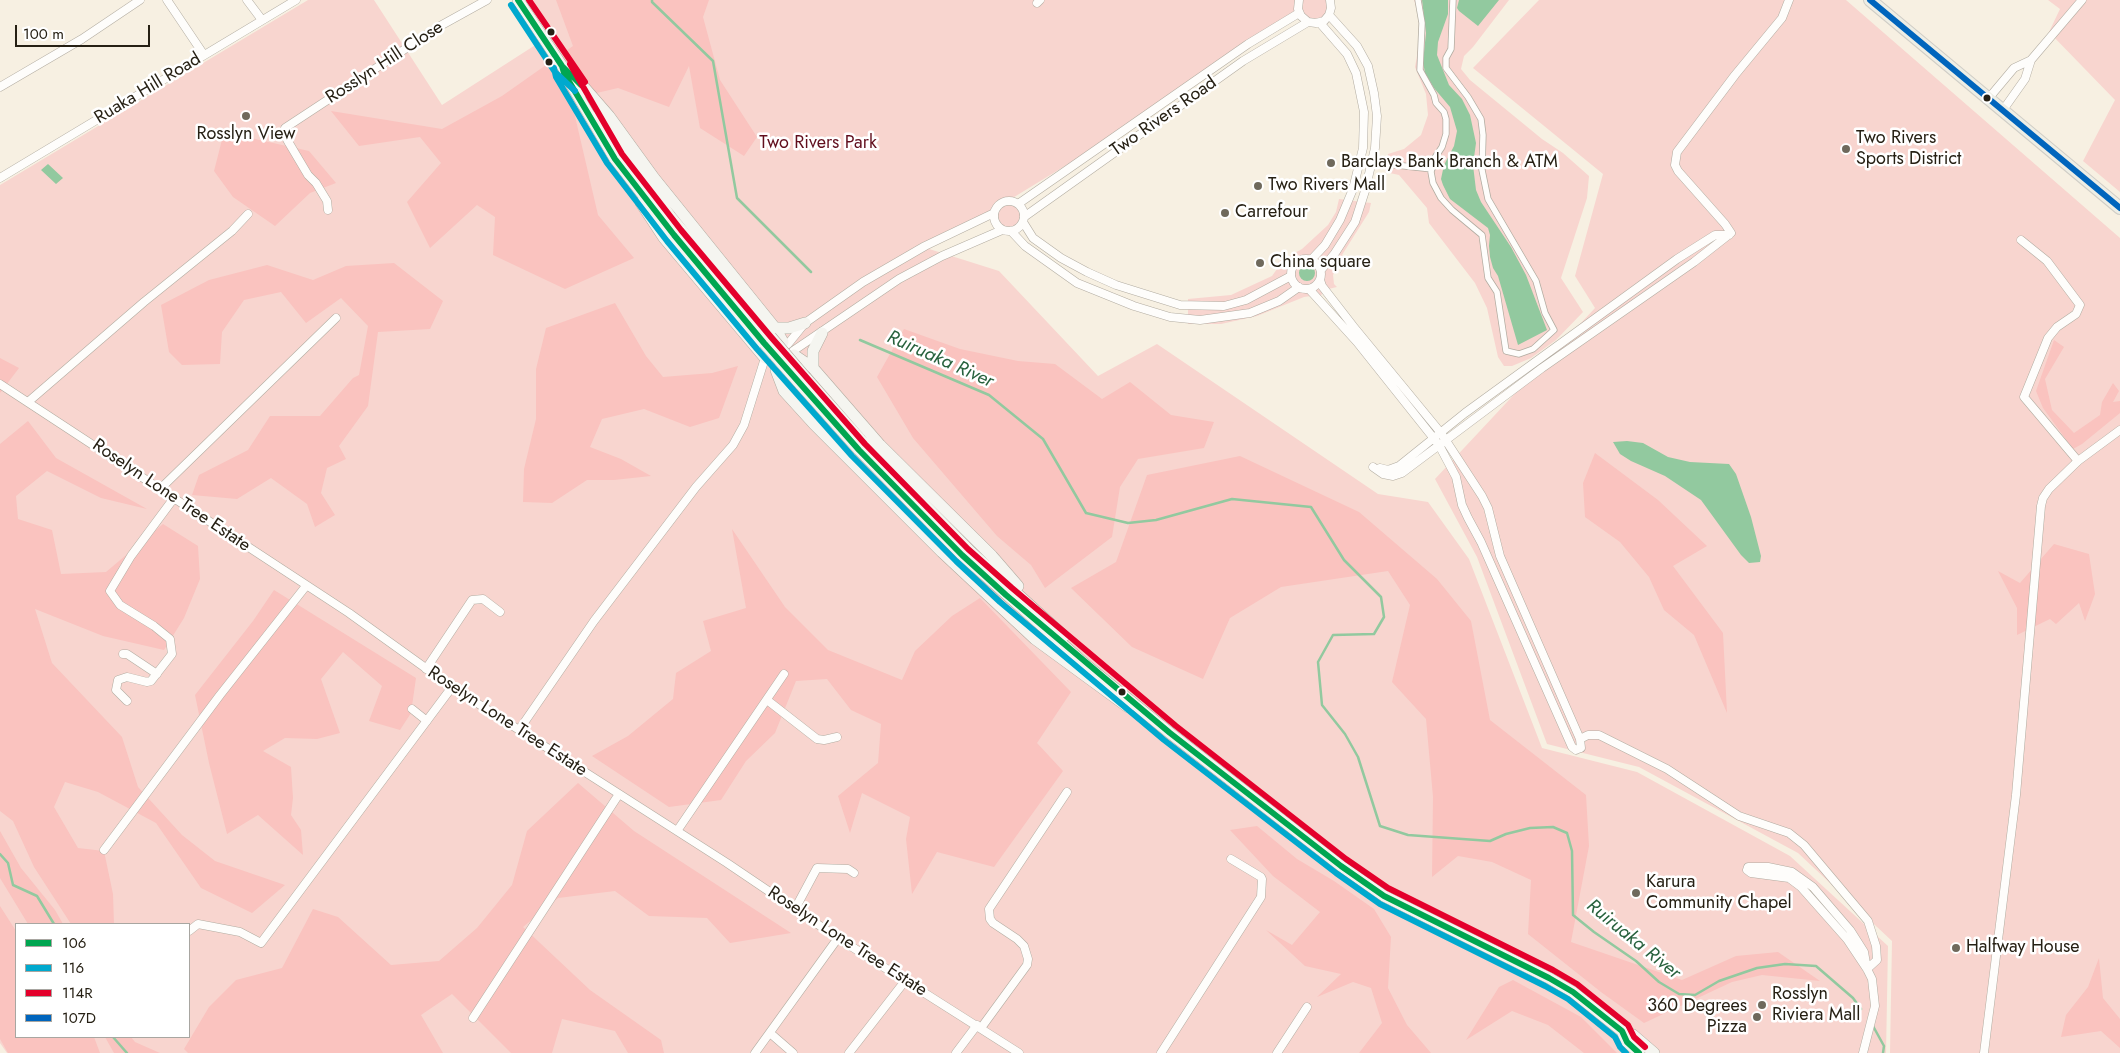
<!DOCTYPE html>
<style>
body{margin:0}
#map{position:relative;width:2120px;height:1053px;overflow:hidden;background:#f7f0e2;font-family:Jost,sans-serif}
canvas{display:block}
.legend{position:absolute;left:15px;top:923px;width:175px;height:115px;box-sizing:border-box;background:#fff;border:1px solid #a8a6a1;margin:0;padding:6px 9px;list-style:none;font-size:15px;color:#262014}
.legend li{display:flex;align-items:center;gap:10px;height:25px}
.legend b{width:25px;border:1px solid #a8a6a1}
.scale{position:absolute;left:15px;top:25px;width:135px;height:22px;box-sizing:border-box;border:2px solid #262014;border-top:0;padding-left:6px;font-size:15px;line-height:18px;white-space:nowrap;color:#262014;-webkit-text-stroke:4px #fff;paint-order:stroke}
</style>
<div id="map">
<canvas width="2120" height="1053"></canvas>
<ul class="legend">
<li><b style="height:6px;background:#00a651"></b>106</li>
<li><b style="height:6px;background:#00a9ce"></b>116</li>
<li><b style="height:6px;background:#e4002b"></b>114R</li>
<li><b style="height:6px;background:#0065bd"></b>107D</li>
</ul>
<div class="scale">100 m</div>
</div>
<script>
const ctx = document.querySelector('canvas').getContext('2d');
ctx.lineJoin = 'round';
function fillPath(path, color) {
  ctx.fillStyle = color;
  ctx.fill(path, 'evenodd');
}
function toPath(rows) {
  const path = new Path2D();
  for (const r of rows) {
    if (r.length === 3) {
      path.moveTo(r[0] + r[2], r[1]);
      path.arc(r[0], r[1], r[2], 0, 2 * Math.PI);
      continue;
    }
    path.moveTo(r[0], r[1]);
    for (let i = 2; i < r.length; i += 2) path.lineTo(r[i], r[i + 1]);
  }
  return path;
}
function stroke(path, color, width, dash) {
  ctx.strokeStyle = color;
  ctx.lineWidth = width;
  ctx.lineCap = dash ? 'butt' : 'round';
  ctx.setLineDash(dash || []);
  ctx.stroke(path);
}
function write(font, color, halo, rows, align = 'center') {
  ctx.font = font + ' Jost,sans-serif';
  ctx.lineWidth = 5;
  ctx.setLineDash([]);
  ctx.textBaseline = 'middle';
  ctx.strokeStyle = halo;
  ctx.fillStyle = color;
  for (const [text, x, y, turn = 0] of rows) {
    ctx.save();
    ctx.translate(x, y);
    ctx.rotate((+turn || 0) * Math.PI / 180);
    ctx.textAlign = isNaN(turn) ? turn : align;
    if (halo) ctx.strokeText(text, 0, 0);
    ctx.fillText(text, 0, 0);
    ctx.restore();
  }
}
fillPath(toPath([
 [308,0,374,0,442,105,554,33,529,0,1327,0,1328,11,1321,19,1310,20,1303,14,1275,28,1127,128,1006,202,1016,205,1022,213,1020,224,1015,229,1007,230,998,226,995,217,996,208,926,248,999,271,1098,376,1157,344,1378,494,1428,502,1469,559,1542,748,1637,772,1790,856,1888,946,1886,1053,7,1053,0,1043,0,185],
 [16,924,189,924,189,1037,16,1037],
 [1414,0,1509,0,1473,47,1464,56,1461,69,1470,80,1542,139,1563,153,1589,176,1587,198,1561,278,1583,312,1556,340,1531,358,1512,366,1504,366,1498,357,1487,308,1475,283,1429,223,1427,208,1399,175,1385,172,1388,154,1404,149,1421,135,1428,115,1426,94,1415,67,1419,44,1419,16],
 [1539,0,1846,0,2120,238,2120,1053,1890,1053,1892,941,1798,853,1639,767,1547,744,1477,557,1435,479,1595,308,1575,276,1603,174,1473,68],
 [2048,0,2120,0,2120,192,2083,161,2115,100,2049,32,2060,9],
 [1339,199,1371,203,1369,212,1342,255,1345,262,1336,269,1333,275,1334,284,1337,287,1324,290,1317,303,1311,296,1304,297,1257,316,1221,324,1188,324,1188,299,1231,295,1272,276,1277,269,1278,262,1302,249,1328,225,1336,212]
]), '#f8d5cf');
fillPath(toPath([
 [556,0,709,0,703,17,720,80,757,137,744,156,700,128,689,66,669,107,618,88,571,99,598,215,634,258,565,289,493,255,495,217,477,205,430,248,407,202,441,163,420,137,359,146,331,111,442,129,502,96,573,46],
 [224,132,309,151,336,183,310,193,275,226,233,197,214,171],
 [394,263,443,301,430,329,378,332,368,406,339,446,346,459,327,468,321,493,335,515,315,527,307,504,271,478,237,499,192,495,199,475,248,450,270,416,320,416,353,378,359,375,368,326,341,298,306,323,281,292,244,300,222,332,220,364,182,365,169,352,161,305,209,280,267,265,313,280,346,266],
 [615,303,646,356,663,377,712,373,738,366,719,418,690,427,644,409,602,419,590,447,621,459,651,476,614,480,587,480,552,503,523,502,524,469,536,419,536,369,546,328],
 [904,329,960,349,1018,361,1055,364,1102,399,1130,382,1171,415,1214,422,1204,448,1138,459,1120,487,1112,537,1045,588,1031,565,997,536,913,438,877,377],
 [2054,340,2064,347,2045,379,2052,410,2074,433,2100,415,2102,402,2113,383,2119,391,2113,402,2120,401,2120,413,2082,444,2073,449,2043,408,2036,391],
 [0,358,19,368,0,393],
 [28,421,56,458,147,509,101,498,47,471,16,496,18,519,52,530,61,574,106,572,163,524,198,546,200,579,184,618,164,650,103,636,35,609,52,663,122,737,138,787,182,835,215,861,285,885,252,913,201,888,156,823,98,792,65,782,54,807,78,848,104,851,113,894,114,924,71,924,34,867,13,821,0,811,0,444],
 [1595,453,1658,500,1707,546,1673,566,1723,633,1727,713,1694,635,1664,610,1649,577,1620,542,1585,517,1583,483],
 [1240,456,1359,512,1437,579,1471,621,1490,720,1586,795,1589,846,1571,942,1682,980,1736,956,1778,952,1820,981,1762,975,1732,982,1644,1023,1601,992,1528,934,1531,880,1492,862,1458,856,1432,877,1433,797,1426,719,1392,682,1410,605,1388,571,1281,587,1230,618,1203,679,1132,647,1071,588,1116,562,1147,475],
 [732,529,785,607,828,650,902,680,915,651,952,616,980,598,1071,692,1037,743,1063,771,994,867,937,852,912,894,906,839,910,817,862,793,850,833,838,796,878,763,881,724,851,710,827,679,796,681,775,733,746,761,721,800,669,807,592,756,628,736,673,699,676,673,711,651,703,621,746,608],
 [2054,544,2089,554,2095,594,2085,621,2079,603,2056,624,2050,619,2017,635,2017,608,1998,571,2020,583],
 [274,590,416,678,411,713,400,730,369,721,382,686,343,652,321,679,340,733,317,739,285,738,263,751,291,767,293,798,291,815,301,830,303,855,258,815,227,834,209,763,195,695,253,621],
 [578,783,634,831,791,933,730,943,707,918,649,916,615,891,558,898,523,927,590,990,661,1040,664,1053,628,1053,615,1031,562,1019,552,1053,511,1053,452,994,421,1015,443,1053,188,1053,184,1049,209,1007,236,980,282,968,313,909,338,917,391,965,439,961,477,928,512,885,527,831],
 [1257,826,1297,859,1334,881,1374,909,1391,937,1388,988,1407,1025,1431,1053,1359,1053,1382,1023,1371,988,1353,982,1317,997,1341,974,1305,966,1266,930,1292,945,1320,912,1273,876,1230,830],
 [0,831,21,868,55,910,63,924,28,924,0,878],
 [0,906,16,931,16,1037,94,1037,100,1053,8,1053,0,1039],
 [2099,958,2103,998,2120,1019,2120,1048,2101,1031,2061,1037,2066,1015,2088,987],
 [1513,980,1581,1017,1617,1053,1584,1053,1548,1025,1512,1011,1466,1040,1499,987],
 [105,1037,131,1037,135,1042,160,1053,114,1053]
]), '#fac3bf');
fillPath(toPath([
 [1422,0,1448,0,1448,14,1438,42,1437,55,1449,85,1462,99,1470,115,1476,143,1473,165,1476,190,1481,202,1511,247,1526,275,1547,330,1518,345,1498,276,1493,268,1490,257,1489,246,1490,235,1488,228,1450,199,1443,185,1441,179,1444,165,1454,146,1457,131,1450,107,1434,88,1425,73,1423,62,1426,33],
 [1459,0,1499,0,1478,26,1459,11,1457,8],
 [48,164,63,178,56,184,41,170],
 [1307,273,8],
 [1627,441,1643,443,1668,457,1690,462,1729,464,1736,474,1751,517,1761,556,1760,562,1749,563,1741,555,1701,500,1665,476,1631,461,1620,454,1613,442]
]), '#92c99f');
stroke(toPath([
 [652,0,652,2,713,61,737,198,811,272],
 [860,340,989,395,1043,439,1086,513,1128,523,1156,520,1232,499,1311,507,1344,560,1381,597,1384,617,1374,634,1333,635,1318,662,1322,705,1345,734,1358,757,1380,826,1408,835,1490,841,1506,834,1530,828,1553,827,1567,833,1572,851,1573,915,1594,932,1636,961,1659,982,1679,994,1695,995,1719,981,1757,968,1785,964,1816,966,1853,998,1861,1009],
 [0,854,8,863,13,885,37,896,54,924],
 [1873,1026,1884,1046,1883,1053],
 [113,1037,127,1053]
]), '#92c99f', 2.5);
const pedestrian = toPath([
 [1418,0,1422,23,1420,70,1434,95,1436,103,1444,112,1446,119,1446,134,1442,147,1434,159,1431,172,1433,183,1441,198,1452,210,1482,235,1488,278,1497,292,1506,351,1519,354,1533,349,1554,330,1545,313,1536,281,1488,199,1482,170,1483,135,1481,119,1468,97,1446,68,1446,58,1451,49,1453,0],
 [1386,164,1432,169]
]);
const minor = toPath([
 [167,0,204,55],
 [247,0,262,20],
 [1299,0,1298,9,1301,16,1308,22,1316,23,1324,21,1329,15,1331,8,1330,0],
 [1037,3,1040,0],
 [0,87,82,39,140,0],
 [1988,99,2014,68,2031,60],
 [2003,110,2025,79,2031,60,2082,0],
 [0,178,296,0],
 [1009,216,15],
 [1018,204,1248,44,1299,13],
 [328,210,327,201,316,183,308,175,289,143,284,134,285,128,440,26,487,0],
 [1024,217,1243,61,1308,22],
 [1023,222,1033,238,1061,258,1087,272,1116,285,1180,305,1224,306,1246,300,1291,276],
 [1011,231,1025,246,1077,283,1134,306,1170,317,1200,320,1250,313,1279,301,1299,287],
 [2021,240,2047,261,2080,305,2076,314,2057,327,2048,338,2024,397,2078,461],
 [1306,274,15],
 [1311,260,1325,245,1340,220,1353,189,1363,148,1364,112,1356,73,1347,54,1320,23],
 [1321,270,1335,253,1355,222,1365,191,1375,148,1377,116,1374,93,1368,66,1357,46,1329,15],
 [1309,289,1357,342,1439,445,1456,477,1462,505,1468,518,1481,542,1572,747,1576,750,1578,749,1581,748,1580,739,1500,556,1488,508,1482,496,1441,433,1353,326,1322,286,1320,280],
 [788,344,805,323,863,282,925,246,994,213],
 [793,351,899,279,942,256,1002,230],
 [0,384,349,613,452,687,727,863,838,938,1019,1053],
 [28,402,144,302,232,231,248,214],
 [1373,467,1383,474,1393,476,1402,473,1542,368,1694,262,1731,233,1725,224,1678,171,1675,165,1677,152,1735,75,1782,18,1789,0],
 [1380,468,1388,470,1399,466,1465,413,1677,259,1715,235,1729,235],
 [160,489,336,318],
 [123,654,127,654,157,674],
 [426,669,472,600,483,599,500,612],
 [767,700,817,739,824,740,837,737],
 [127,701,116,690,118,680,127,677,147,682,151,681,172,654,170,639,154,626,120,605,110,591,131,556,174,498],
 [412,709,427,721],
 [519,730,594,621,696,487,733,445,744,425,765,358],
 [1580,739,1588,735,1599,735,1667,769,1739,816,1789,833,1804,845,1868,921,1876,946,1877,960,1867,969],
 [677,831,784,674],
 [104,850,220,695,306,586],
 [795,909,817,868,848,869,854,873],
 [189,931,198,924,240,932,261,943,452,687],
 [473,1018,619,794],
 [981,1028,1027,965,1028,959,1024,946,1017,939,993,923,990,919,989,909,1067,792],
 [770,1033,793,1053],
 [755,1053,838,938],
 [849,1053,905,981],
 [956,1053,977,1025],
 [1161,1053,1261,897,1262,879,1261,877,1231,859],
 [1277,1053,1307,1007],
 [1863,1053,1875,1006,1872,979,1867,969,1847,939,1801,887,1789,878,1751,873,1747,870,1748,867,1768,867,1792,872,1813,887,1850,930,1864,952,1867,969],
 [1984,1053,2016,795,2041,506,2043,498,2049,489,2078,461,2120,430]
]);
const secondary = toPath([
 [518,0,562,66,576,78,609,116,654,178,775,328,783,342],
 [564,72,615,159,674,235,764,343],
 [597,116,670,216,771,337],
 [641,203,664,238,765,358],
 [775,328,789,328,805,323],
 [794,355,813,368,880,445,992,556,1018,586],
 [813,368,813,351,822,333],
 [776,370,784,391,814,424,942,552,1035,639,1128,707],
 [806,378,860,439,971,552,1064,636],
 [800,384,859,450,962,555,1086,665,1170,733,1341,866,1384,896,1549,978,1573,992,1622,1031,1627,1042,1639,1053],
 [1622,1031,1633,1035,1654,1053]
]);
const primary = toPath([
 [1870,0,2120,208]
]);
stroke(pedestrian, '#b2aca1', 7);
stroke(minor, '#b2aca1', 9);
stroke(secondary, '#b2aca1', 12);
stroke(primary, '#d0cdc6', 14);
stroke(pedestrian, '#fefdfb', 5.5);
stroke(minor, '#fefdfb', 8);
stroke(secondary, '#f5f5f0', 11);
stroke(primary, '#eeeee5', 12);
const secondaryBridge = toPath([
 [771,337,806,378],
 [764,343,800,384]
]);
stroke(secondaryBridge, '#b2aca1', 12, []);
stroke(secondaryBridge, '#f5f5f0', 11);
stroke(toPath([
 [518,0,562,66,581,85],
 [562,66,564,73,615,159,674,235,764,343,859,450,962,555,1006,595,1170,733,1341,866,1384,896,1549,978,1573,992,1622,1031,1627,1042,1639,1053]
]), '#00a651', 6);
stroke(toPath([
 [511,5,555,72,575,91],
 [554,68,556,77,607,163,667,241,757,349,852,456,956,561,1000,602,1164,740,1336,873,1380,904,1545,986,1568,999,1615,1037,1620,1047,1626,1053]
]), '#00a9ce', 6);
stroke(toPath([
 [529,0,585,82],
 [570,64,622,154,681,230,771,337,865,444,968,549,1012,588,1176,726,1346,859,1388,888,1553,970,1577,984,1628,1025,1634,1037,1645,1047]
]), '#e4002b', 6);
stroke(toPath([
 [1870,0,2120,208]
]), '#0065bd', 6);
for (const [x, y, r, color] of [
 [551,32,4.5,"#262014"],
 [549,62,4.5,"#262014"],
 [1987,98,4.5,"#262014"],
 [246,116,5,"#6f695c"],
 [1846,149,5,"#6f695c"],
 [1331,163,5,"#6f695c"],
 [1258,186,5,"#6f695c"],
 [1225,213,5,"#6f695c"],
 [1260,263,5,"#6f695c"],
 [1122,692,4.5,"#262014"],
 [1636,893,5,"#6f695c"],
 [1956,948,5,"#6f695c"],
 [1762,1005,5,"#6f695c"],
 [1757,1017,5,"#6f695c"]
]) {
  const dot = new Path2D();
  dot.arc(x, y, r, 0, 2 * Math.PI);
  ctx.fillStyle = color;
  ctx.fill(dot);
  stroke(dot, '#fff', 2);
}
write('18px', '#262014', '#fff', [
 ["Rosslyn Hill Close",385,63,-33],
 ["Ruaka Hill Road",148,89,-31],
 ["Two Rivers Road",1164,117,-35],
 ["Roselyn Lone Tree Estate",171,496,34],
 ["Roselyn Lone Tree Estate",507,722,33],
 ["Roselyn Lone Tree Estate",847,942,33]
]);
write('18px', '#262014', '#fff', [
 ["Rosslyn View",246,135,"center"],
 ["Two Rivers",1856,139],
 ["Sports District",1856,160],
 ["Barclays Bank Branch & ATM",1341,163],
 ["Two Rivers Mall",1268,186],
 ["Carrefour",1235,213],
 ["China square",1270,263],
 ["Karura",1646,883],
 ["Community Chapel",1646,904],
 ["Halfway House",1966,948],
 ["Rosslyn",1772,995],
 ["Riviera Mall",1772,1016],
 ["360 Degrees",1747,1007,"right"],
 ["Pizza",1747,1028,"right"]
], 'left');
write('18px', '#610e1d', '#fff', [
 ["Two Rivers Park",818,144]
]);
write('italic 19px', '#27613d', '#fff', [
 ["Ruiruaka River",940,360,24],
 ["Ruiruaka River",1633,940,39]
]);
</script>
